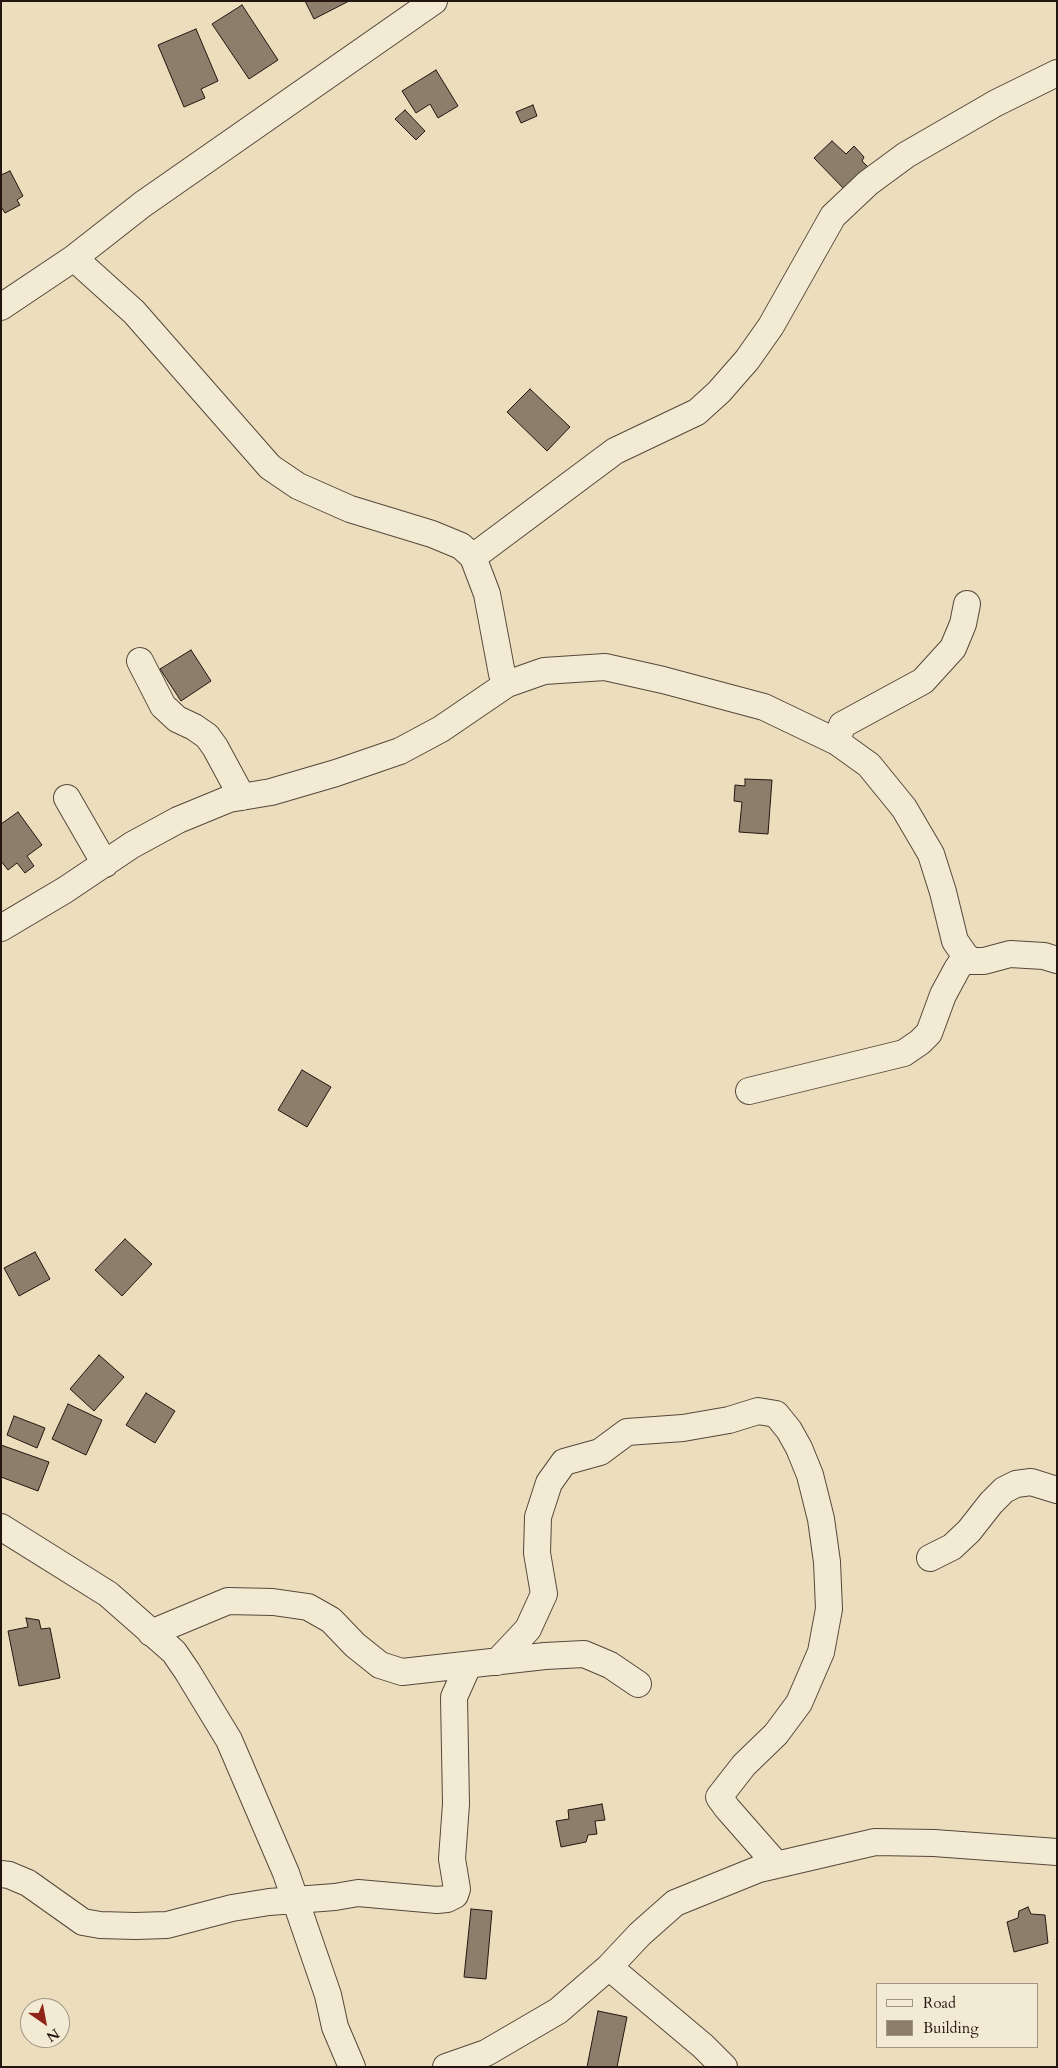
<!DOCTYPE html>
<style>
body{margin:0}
#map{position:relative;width:1058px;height:2068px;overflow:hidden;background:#ecdebd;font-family:Cardo,serif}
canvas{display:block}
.frame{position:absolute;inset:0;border:2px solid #231610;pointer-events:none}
.legend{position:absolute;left:876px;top:1983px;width:162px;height:65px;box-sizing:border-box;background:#f3ead4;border:1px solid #a09586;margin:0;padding:6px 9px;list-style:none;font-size:15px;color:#231610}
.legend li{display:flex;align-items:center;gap:10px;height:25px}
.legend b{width:25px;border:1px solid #a09586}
.north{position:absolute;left:20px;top:1998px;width:50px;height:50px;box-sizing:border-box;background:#f3ead4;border:1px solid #a09586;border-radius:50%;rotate:147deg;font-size:14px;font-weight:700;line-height:20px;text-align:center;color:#231610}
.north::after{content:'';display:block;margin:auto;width:18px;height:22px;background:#8f2418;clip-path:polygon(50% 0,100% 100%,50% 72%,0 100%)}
</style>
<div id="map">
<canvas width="1058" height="2068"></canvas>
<div class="frame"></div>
<ul class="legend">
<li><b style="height:6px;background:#f3ead4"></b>Road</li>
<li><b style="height:14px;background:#8c7e6a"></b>Building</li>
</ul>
<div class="north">N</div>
</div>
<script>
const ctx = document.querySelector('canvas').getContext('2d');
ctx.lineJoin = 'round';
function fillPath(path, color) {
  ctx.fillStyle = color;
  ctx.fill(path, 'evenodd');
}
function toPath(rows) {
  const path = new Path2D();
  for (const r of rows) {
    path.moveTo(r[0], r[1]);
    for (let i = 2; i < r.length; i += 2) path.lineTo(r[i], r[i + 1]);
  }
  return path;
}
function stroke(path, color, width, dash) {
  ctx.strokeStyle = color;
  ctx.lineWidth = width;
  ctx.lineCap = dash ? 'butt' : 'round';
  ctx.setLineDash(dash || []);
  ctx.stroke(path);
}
const building = toPath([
 [305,1,349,1,314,19,305,1],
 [242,5,278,60,249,79,212,24,242,5],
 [196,29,218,81,201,89,205,98,184,107,158,45,196,29],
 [436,70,458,106,438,118,430,104,416,113,402,91,436,70],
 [533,105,537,116,521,123,516,112,533,105],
 [405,110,425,131,416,140,395,119,405,110],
 [832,141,846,154,854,146,864,157,862,161,868,167,845,190,814,158,832,141],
 [10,171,23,196,17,200,20,205,5,213,1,207,1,175,10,171],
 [530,389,570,427,547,451,507,412,530,389],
 [191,650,211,681,181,701,160,669,191,650],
 [745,779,772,780,768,834,739,832,742,802,734,801,735,785,745,786,745,779],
 [18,812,42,845,27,856,34,866,25,873,17,863,8,870,1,861,1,824,18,812],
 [302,1070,331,1087,307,1127,278,1110,302,1070],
 [125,1239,152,1264,122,1296,95,1270,125,1239],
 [35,1252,50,1279,19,1296,4,1268,35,1252],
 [99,1355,124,1377,94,1411,70,1389,99,1355],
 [146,1393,175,1411,155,1443,126,1425,146,1393],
 [68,1404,102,1420,86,1455,52,1439,68,1404],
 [14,1416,45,1428,37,1448,7,1435,14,1416],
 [1,1445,49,1462,38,1491,1,1477,1,1445],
 [26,1618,39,1620,41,1629,50,1628,60,1678,19,1686,8,1631,28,1627,26,1618],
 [602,1804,605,1820,595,1821,597,1834,588,1835,586,1842,561,1847,556,1821,569,1819,568,1810,602,1804],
 [1028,1907,1031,1914,1045,1915,1048,1943,1014,1952,1007,1922,1018,1918,1019,1911,1028,1907],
 [471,1909,492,1911,486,1979,464,1977,471,1909],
 [598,2011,627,2017,617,2067,587,2067,598,2011]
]);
fillPath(building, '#8c7e6a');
stroke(building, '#231610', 1);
const minor = toPath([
 [74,258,134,312,270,467,298,486,350,509,432,534,461,546,473,557,487,594,502,674,507,684],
 [1,307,74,258,143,204,434,1],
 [473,557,615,451,697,412,719,392,747,360,771,326,833,216,868,183,906,155,996,103,1057,73],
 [140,661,163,706,177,719,194,727,207,736,215,747,242,797],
 [837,742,842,725,923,681,953,648,963,624,967,604],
 [67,798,105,864],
 [1,928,65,890,132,845,178,820,229,799,271,792,336,773,400,751,441,729,507,684,544,671,605,667,663,680,764,707,837,742,869,765,904,808,931,854,943,892,955,941,969,961,984,961,1010,954,1044,956,1057,960],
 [749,1091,904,1053,920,1042,929,1033,943,995,957,969,966,956],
 [1,1527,108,1594,174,1652,187,1671,229,1740,286,1873,328,1995,335,2027,352,2067],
 [930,1558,952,1547,969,1531,991,1503,1004,1490,1016,1484,1031,1482,1057,1490],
 [151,1633,228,1601,273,1602,308,1607,331,1620,355,1645,380,1665,402,1672,545,1656,584,1654,610,1665,638,1684],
 [497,1662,528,1629,544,1594,537,1553,538,1517,549,1483,564,1462,600,1452,627,1432,683,1428,729,1420,758,1411,776,1414,789,1430,799,1448,810,1475,821,1519,827,1562,829,1609,821,1652,799,1703,776,1734,744,1765,719,1797,727,1808,777,1865],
 [1,1874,9,1875,28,1883,83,1922,100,1925,135,1926,167,1925,232,1908,269,1902,335,1897,358,1893,437,1900,447,1899,455,1895,457,1889,452,1859,456,1804,454,1697,468,1666],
 [609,1967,703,2046,724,2067],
 [446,2067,486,2053,558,2011,609,1967,640,1934,675,1903,759,1869,875,1842,934,1843,1057,1852]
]);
stroke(minor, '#55483b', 28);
stroke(minor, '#f3ead4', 26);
</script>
